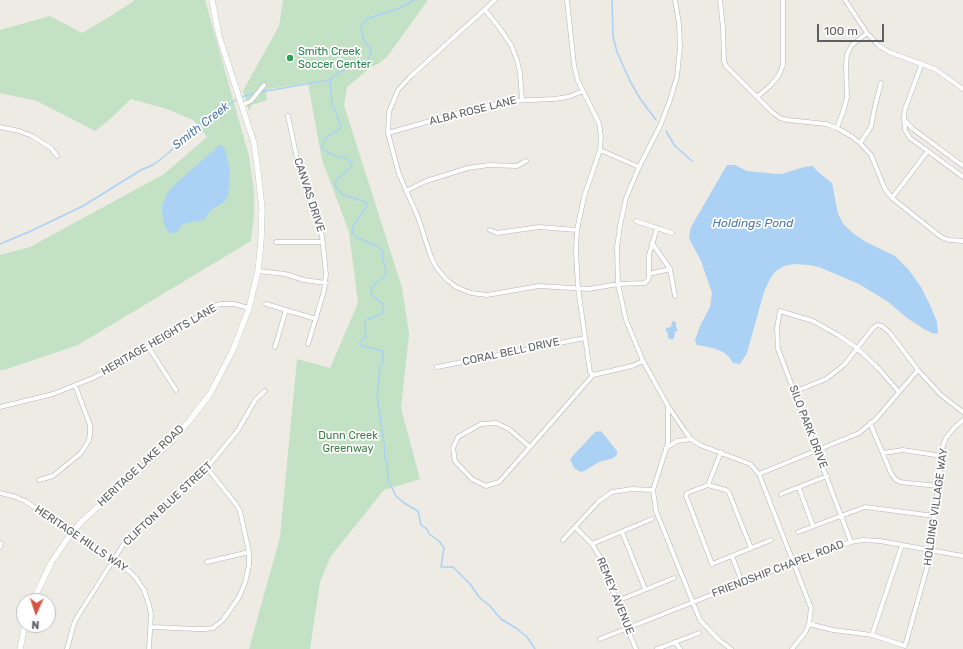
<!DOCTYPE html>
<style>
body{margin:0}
#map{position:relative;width:963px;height:649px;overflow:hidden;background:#edebe4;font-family:Rubik,sans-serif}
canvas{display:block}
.north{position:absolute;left:16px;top:593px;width:40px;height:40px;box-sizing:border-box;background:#fff;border:1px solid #bebfc1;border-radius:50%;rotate:183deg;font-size:11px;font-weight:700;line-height:16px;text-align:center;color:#5c5f63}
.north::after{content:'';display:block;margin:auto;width:14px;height:18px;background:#d65441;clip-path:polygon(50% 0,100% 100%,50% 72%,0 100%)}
.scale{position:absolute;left:817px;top:24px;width:67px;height:18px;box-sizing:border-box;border:2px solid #5c5f63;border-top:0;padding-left:5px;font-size:12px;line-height:14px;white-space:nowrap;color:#5c5f63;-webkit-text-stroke:3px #fff;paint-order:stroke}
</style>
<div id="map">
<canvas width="963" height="649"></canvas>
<div class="north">N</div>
<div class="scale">100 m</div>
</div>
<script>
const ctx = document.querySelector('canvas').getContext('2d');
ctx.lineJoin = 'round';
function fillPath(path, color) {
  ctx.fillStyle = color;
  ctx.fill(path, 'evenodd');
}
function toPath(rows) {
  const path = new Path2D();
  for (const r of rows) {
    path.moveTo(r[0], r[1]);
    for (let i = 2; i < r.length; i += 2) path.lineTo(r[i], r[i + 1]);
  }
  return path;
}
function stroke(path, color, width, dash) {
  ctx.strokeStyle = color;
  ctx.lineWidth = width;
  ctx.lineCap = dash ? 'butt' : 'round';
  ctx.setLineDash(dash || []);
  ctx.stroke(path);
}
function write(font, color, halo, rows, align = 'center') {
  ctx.font = font + ' Rubik,sans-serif';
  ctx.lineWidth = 3.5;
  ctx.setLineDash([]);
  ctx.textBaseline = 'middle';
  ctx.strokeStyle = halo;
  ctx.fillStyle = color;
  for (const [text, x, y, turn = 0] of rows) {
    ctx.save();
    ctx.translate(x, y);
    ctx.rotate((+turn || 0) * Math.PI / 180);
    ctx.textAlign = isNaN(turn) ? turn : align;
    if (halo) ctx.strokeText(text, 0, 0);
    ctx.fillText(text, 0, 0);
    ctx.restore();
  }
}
fillPath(toPath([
 [134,0,205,0,249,156,254,191,254,217,251,241,78,345,4,370,0,370,0,255,30,247,164,174,207,137,193,120,167,109,131,99,108,121,95,131,37,101,0,93,0,30,50,16,82,33,109,17,134,1],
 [283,0,428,0,387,57,378,64,371,67,347,87,344,105,402,288,409,334,401,408,420,479,384,490,331,556,320,582,310,649,249,649,280,537,297,359,330,368,358,303,349,232,322,160,308,83,268,89,266,93,267,100,252,105,249,111,243,91,279,26]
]), '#c3e2c5');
fillPath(toPath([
 [220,145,223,146,225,149,230,170,228,196,224,202,211,210,204,220,186,223,183,224,176,233,170,233,165,227,162,212,162,206,167,193,176,183],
 [727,165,735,165,747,171,778,174,782,174,804,167,813,166,817,171,832,183,838,214,844,225,854,234,866,242,895,256,908,269,921,287,930,305,937,322,938,334,932,333,924,329,907,318,887,301,859,284,819,267,809,265,794,264,784,266,776,271,771,277,764,292,747,353,740,364,733,363,729,357,723,352,713,348,697,345,695,340,700,326,710,307,712,293,701,261,689,238,691,227],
 [672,321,676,322,676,327,678,330,675,332,674,338,672,340,668,338,668,333,666,331,666,328,671,327],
 [601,431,617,451,617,455,613,458,599,462,586,470,581,472,574,468,570,459,595,432]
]), '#abd1f5');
stroke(toPath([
 [612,0,613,36,617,52,630,81,641,100,656,120],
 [330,80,332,104,341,125,340,129,328,136,324,141,322,147,326,151,333,155,345,158,350,161,352,166,336,180,335,186,343,195,366,202,367,206,353,226,352,232,356,237,376,246,383,251,382,256,386,271,385,276,378,281,371,289,371,294,383,304,384,308,381,314,366,320,365,324,366,337,360,342,359,344,362,346,383,351,383,361,380,367,377,396,384,443,385,459,387,461,388,480,396,496,404,503,418,511,421,525,427,529,429,534,439,541,444,548,441,567,453,567,470,584,479,597,490,606,501,619,516,628,527,637,535,649],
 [260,92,330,80,333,76,346,69,356,69,359,62,364,63,368,60,371,52,370,48,364,41,361,29,363,23,367,19,375,16,398,9,414,0],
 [241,97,256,93],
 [666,131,675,146,692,161],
 [0,244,31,231,83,206,141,170,153,165,166,155,199,125,237,99]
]), '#abd1f5', 1.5);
const minor = toPath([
 [495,0,410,77,398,90,389,112,388,133,399,174,418,217,431,257,436,267,446,279,456,287,471,293,487,295,539,286,589,289,618,284,645,283,648,280,649,276,649,255,657,228],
 [567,0,574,65,578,81,599,123,601,136,600,150,584,197,577,230,576,251,578,288,590,372,593,375],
 [675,0,679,23,680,47,677,77,669,103,660,126,639,167,626,198,620,226,617,247,618,284,626,320,643,361,668,406,685,431,691,439,700,445,750,464,759,474,811,608,809,624,805,633,792,649],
 [720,0,723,28,724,61,726,66,772,112,780,118,788,120,826,124,837,128,851,136,860,143,871,155,885,189,892,198,941,237,949,240,963,241],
 [845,0,867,33,878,45,889,52,935,69,963,89],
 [485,10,498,26,511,45,517,60,520,73,522,99],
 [922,63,905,109,904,116,905,130,910,138,963,177],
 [757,97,771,85,779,75,783,65,783,0],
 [242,105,251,101,264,85],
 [288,116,299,168,322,236,326,274,324,291,308,344],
 [904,120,913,129,963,166],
 [0,127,19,131,32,136,51,148,57,156],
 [837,128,844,109,847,97,846,65,847,54,852,45,867,33],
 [388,133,469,110,510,101,554,99,568,97,583,91],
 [860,143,871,127,875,106,881,83],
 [600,150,639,167],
 [406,191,426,181,468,168,489,165,517,166,526,161],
 [892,198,928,151],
 [636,221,672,233],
 [490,230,497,233,539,227,577,230],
 [276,242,323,242],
 [652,243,670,269,675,296],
 [258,271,285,274,304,280,326,283],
 [649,274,670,269],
 [266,304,316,319],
 [275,347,286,310],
 [149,348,176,390],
 [437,367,585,338],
 [794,392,826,379,844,365,873,328,877,325,882,326,890,333,918,370,941,395,963,412],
 [668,406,668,443,653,490,656,511,700,620,719,640,731,649],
 [0,407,53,394,93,378,124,362,217,305,221,304,234,304,249,308],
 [870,423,891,473,895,479,900,482,908,483,939,486],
 [530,447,509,429,496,423,481,424,458,437,453,448,455,461,472,479,486,486,499,482,530,447,593,375,632,366,643,361],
 [666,448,677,441,691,439],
 [721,452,708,485,687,493,686,496,712,564,771,540],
 [883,453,903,450,942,456],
 [759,474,859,433,876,419,918,370],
 [39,480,53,476,81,453,88,442,90,436,90,425,75,385],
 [708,485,726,490,729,493,751,548],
 [799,488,813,526],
 [0,493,16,497,25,501,109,557,129,571,135,577,144,590,149,605,151,614,149,649],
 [781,494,827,476],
 [575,527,592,544,600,557,627,628,636,649],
 [622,532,645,589],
 [798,532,865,507,935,516],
 [563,540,599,501,612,492,632,489,653,490],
 [851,542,778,349,777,328,780,311,813,321,838,335,857,348,879,369,899,392],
 [592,544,652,519],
 [0,547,1,543],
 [732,556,742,582],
 [207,562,249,552],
 [617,601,674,578],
 [809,624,833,630,872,635,905,646,930,557,943,445,946,438,954,428,963,420],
 [151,627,196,629,205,629,213,628,223,620,239,597,245,583,249,565,249,552,240,511,235,503,207,468],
 [872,635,902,545],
 [600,639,792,563,851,542,863,540,880,541,963,556],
 [675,642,680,649],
 [67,649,73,627,76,619,123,545,130,536,165,509,207,468,238,430,256,399,265,391],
 [657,649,699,633]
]);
const secondary = toPath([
 [33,601,51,563,68,538,82,521,172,441,190,420,210,394,233,350,249,308,258,271,261,241,262,209,258,172,254,143,219,36,212,0],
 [20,649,25,625]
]);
stroke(minor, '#b1b4b8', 5);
stroke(secondary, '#b0b3b7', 6);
stroke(minor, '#fff', 4);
stroke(secondary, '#fff', 5.5);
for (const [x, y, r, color] of [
 [290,58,4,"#2e9e5b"]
]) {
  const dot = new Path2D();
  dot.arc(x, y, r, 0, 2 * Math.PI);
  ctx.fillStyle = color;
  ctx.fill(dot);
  stroke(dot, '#fff', 1.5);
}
write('11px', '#27864d', '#fff', [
 ["Smith Creek",298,52],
 ["Soccer Center",298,65]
], 'left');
write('11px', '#5c5f63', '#fff', [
 ["ALBA ROSE LANE",473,111,-14],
 ["CANVAS DRIVE",309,195,72],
 ["HERITAGE HEIGHTS LANE",159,340,-30],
 ["CORAL BELL DRIVE",511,352,-12],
 ["SILO PARK DRIVE",808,427,69],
 ["HERITAGE LAKE ROAD",141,466,-43],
 ["CLIFTON BLUE STREET",168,504,-43],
 ["HOLDING VILLAGE WAY",936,507,-82],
 ["HERITAGE HILLS WAY",81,539,34],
 ["FRIENDSHIP CHAPEL ROAD",778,569,-21],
 ["REMEY AVENUE",615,596,68]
]);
write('11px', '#3e7f45', '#fff', [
 ["Dunn Creek",348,436],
 ["Greenway",348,449]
]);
write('italic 12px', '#4e78ae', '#fff', [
 ["Smith Creek",201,126,-38],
 ["Holdings Pond",753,224]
]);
</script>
